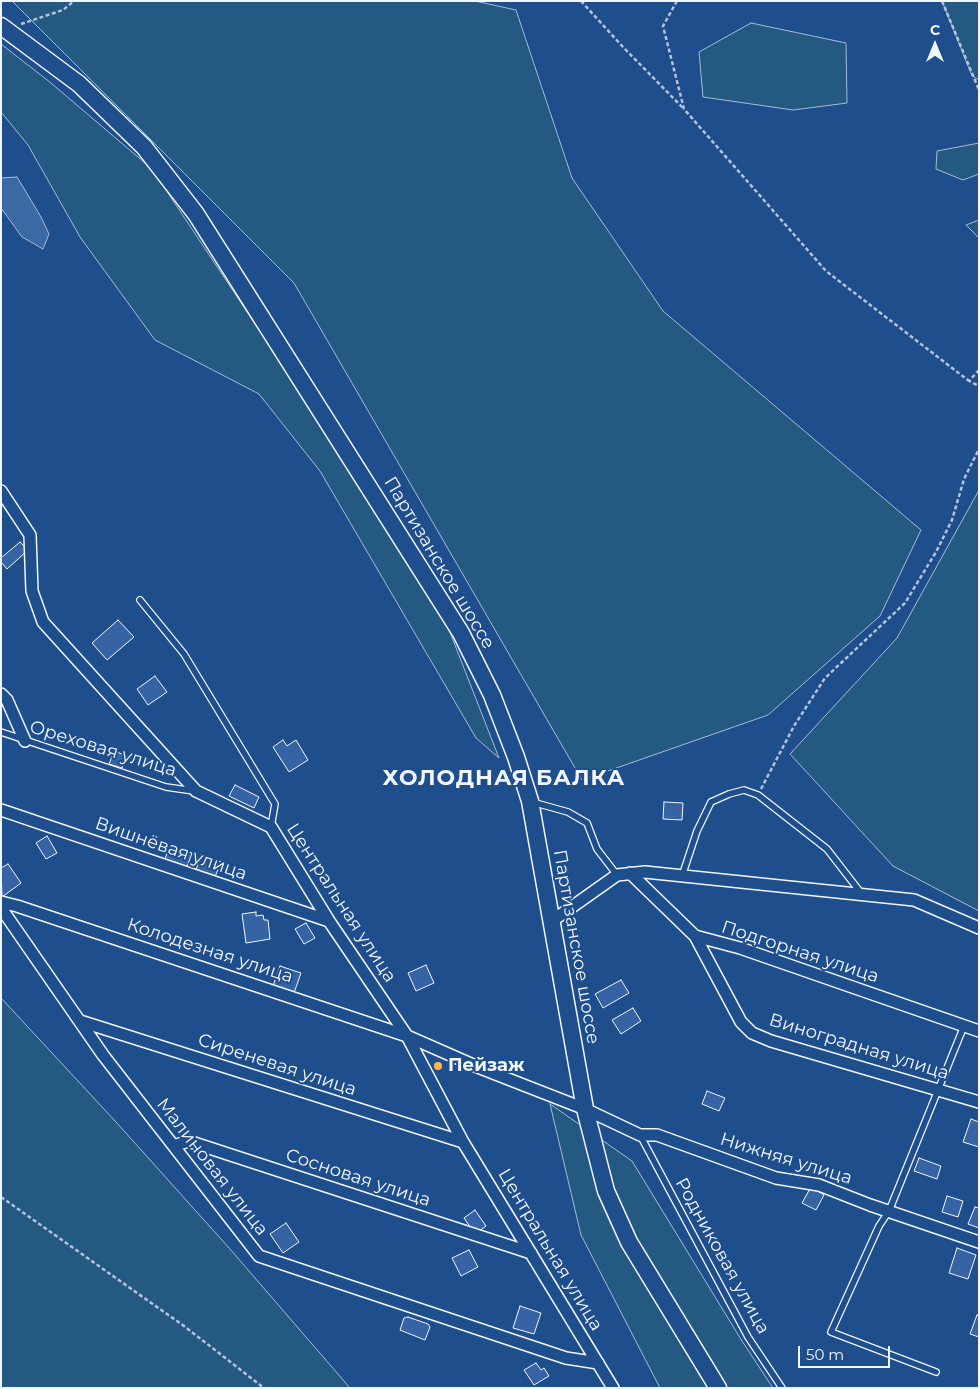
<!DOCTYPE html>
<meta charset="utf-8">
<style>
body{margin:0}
#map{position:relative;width:980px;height:1389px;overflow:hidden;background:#1f4e8c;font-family:Montserrat,sans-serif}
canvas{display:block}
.frame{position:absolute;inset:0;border:2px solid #f2f6ff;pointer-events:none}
.north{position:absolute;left:910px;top:20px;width:50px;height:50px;-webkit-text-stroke:4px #1f4e8c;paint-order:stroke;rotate:0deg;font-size:14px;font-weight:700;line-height:20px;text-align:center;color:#f2f6ff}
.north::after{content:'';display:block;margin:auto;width:18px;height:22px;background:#f2f6ff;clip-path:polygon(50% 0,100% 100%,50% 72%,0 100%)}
.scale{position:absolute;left:798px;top:1346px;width:92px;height:22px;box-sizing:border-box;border:2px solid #f2f6ff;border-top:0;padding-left:6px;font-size:15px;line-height:18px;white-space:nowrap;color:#f2f6ff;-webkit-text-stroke:4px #1f4e8c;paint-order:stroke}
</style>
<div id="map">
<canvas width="980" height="1389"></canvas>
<div class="frame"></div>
<div class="north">С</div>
<div class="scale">50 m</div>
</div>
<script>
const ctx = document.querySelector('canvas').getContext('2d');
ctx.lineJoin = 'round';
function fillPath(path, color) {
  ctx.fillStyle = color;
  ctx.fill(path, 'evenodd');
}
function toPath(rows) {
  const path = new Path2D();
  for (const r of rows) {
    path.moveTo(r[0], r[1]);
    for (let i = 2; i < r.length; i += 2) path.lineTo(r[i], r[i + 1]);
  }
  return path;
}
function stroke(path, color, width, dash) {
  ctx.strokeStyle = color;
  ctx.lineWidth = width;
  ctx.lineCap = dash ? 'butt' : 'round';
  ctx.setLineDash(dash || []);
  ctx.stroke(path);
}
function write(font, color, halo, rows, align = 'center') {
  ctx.font = font + ' Montserrat,sans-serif';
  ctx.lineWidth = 4;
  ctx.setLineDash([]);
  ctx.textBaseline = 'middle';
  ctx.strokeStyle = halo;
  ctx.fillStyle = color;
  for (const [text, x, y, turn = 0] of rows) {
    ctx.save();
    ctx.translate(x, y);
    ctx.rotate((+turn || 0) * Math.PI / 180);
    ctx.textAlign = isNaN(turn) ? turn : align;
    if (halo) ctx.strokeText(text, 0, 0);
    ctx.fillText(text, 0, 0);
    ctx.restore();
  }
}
const green = toPath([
 [12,1,475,1,516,10,572,178,663,311,921,530,880,616,768,715,582,780,294,283,12,1],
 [942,1,979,1,979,80,972,76,942,1],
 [751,23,846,43,847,103,793,110,703,97,699,52,751,23],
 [1,44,51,83,152,169,325,429,446,622,499,758,476,738,320,471,259,394,155,340,80,237,28,145,1,112,1,44],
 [979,143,979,174,963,180,936,169,937,151,979,143],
 [979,220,979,238,966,225,979,220],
 [979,490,979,911,893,866,790,754,897,638,979,490],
 [1,998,116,1122,230,1249,350,1388,1,1388,1,998],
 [550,1104,632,1161,742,1341,773,1388,660,1388,581,1235,550,1104]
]);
fillPath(green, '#245a82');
stroke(green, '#a8bbd7', 1);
const water = toPath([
 [17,177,41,217,49,234,43,249,22,237,1,208,1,178,17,177]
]);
fillPath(water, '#3b69a3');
stroke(water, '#a8bbd7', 1);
const building = toPath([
 [20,542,28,550,7,569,1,562,1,558,20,542],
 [118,620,134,637,107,660,92,643,118,620],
 [155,676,167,692,148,705,137,689,155,676],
 [283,740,287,746,296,740,308,760,289,772,273,747,283,740],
 [114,751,127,756,122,768,109,764,114,751],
 [235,785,259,797,254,808,229,796,235,785],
 [664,802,683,803,682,820,663,819,664,802],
 [47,836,57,853,46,859,36,843,47,836],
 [170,845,192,853,187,867,165,859,170,845],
 [201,855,221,862,215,877,196,870,201,855],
 [8,864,21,883,2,897,1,868,8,864],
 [256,912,256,916,263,915,264,920,268,920,270,939,246,943,242,914,256,912],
 [306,923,315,938,304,944,295,929,306,923],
 [426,965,434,983,416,991,408,973,426,965],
 [280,966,301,973,294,993,273,986,280,966],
 [621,980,629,993,603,1008,595,994,621,980],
 [633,1008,641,1021,621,1034,612,1020,633,1008],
 [707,1091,725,1098,719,1111,702,1104,707,1091],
 [971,1119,979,1122,979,1147,963,1142,971,1119],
 [919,1158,941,1166,937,1179,914,1171,919,1158],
 [811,1187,824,1195,816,1210,802,1203,811,1187],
 [947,1196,963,1201,958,1217,942,1212,947,1196],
 [975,1207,979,1208,979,1228,968,1224,975,1207],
 [475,1210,486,1226,475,1234,464,1218,475,1210],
 [286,1223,299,1242,283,1253,270,1234,286,1223],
 [957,1248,976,1255,968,1279,949,1273,957,1248],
 [469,1250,478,1267,461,1276,452,1258,469,1250],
 [520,1306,541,1313,534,1334,513,1328,520,1306],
 [977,1315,979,1315,979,1337,970,1334,977,1315],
 [408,1317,428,1324,430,1327,425,1340,400,1330,404,1318,408,1317],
 [536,1363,541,1370,544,1368,549,1376,534,1385,524,1370,536,1363]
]);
fillPath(building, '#3563a3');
stroke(building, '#f2f6ff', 1);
const lane = toPath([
 [140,600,184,654,275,804,271,827],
 [1,732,166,787,194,791],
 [532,802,568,812,587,823,597,849,617,875],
 [682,876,697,831,711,802,729,794,744,790,758,795,827,849,861,893],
 [640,1135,748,1337,782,1388],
 [936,1372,831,1332,879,1226,889,1211,964,1026]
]);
const street = toPath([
 [1,491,30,535,32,591,43,622,196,791,271,827,329,921,407,1036,463,1142,613,1388],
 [1,694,7,700,25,741],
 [1,810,329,921],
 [630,873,695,936,740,948,979,1031],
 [1,902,17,906,407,1036,480,1068,585,1109,640,1135,657,1135,776,1178,819,1185,870,1205,979,1242],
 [1,908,103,1055,259,1256,566,1358,598,1363],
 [552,921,617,875,645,872,914,900,979,928],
 [695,936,741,1022,752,1033,771,1041,979,1102],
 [80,1021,463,1142],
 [174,1146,188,1141,531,1253]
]);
const secondary = toPath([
 [1,26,79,84,144,147,196,214,461,633,492,695,516,757,530,801,585,1109,606,1191,629,1242,718,1388]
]);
stroke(lane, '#f2f6ff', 8);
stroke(street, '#f2f6ff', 14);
stroke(secondary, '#f2f6ff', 19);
stroke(toPath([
 [581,1,623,47,684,109],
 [677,1,663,26,684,109,826,271,969,381],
 [942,1,979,90],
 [21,24,63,10,74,1],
 [979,370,969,381,979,386],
 [761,789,794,726,825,678,905,603,936,552,952,520,964,479,979,449],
 [1,1197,184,1326,264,1388]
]), '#b3c4dc', 2.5, [4, 2.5]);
stroke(lane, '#1f4e8c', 5.5);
stroke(street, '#1f4e8c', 11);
stroke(secondary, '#1f4e8c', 16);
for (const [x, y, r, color] of [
 [438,1066,5,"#ffb74d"]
]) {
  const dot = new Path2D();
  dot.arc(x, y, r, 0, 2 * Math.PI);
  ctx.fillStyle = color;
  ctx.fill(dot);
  stroke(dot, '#1f4e8c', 2);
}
write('18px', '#f2f6ff', '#1f4e8c', [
 ["Партизанское шоссе",439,563,59],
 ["Ореховая улица",103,749,17],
 ["Вишнёвая улица",171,849,19],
 ["Центральная улица",341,903,57],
 ["Партизанское шоссе",576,947,80],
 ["Колодезная улица",210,951,18],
 ["Подгорная улица",800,952,18],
 ["Виноградная улица",859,1047,17],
 ["Сиреневая улица",277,1065,18],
 ["Нижняя улица",786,1159,17],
 ["Малиновая улица",212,1167,52],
 ["Сосновая улица",358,1178,18],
 ["Центральная улица",550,1250,59],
 ["Родниковая улица",722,1256,61]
]);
write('bold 18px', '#f2f6ff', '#1f4e8c', [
 ["Пейзаж",448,1066]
], 'left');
ctx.letterSpacing = '1px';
write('bold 22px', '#f2f6ff', '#1f4e8c', [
 ["ХОЛОДНАЯ БАЛКА",504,779]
]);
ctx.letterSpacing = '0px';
</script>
